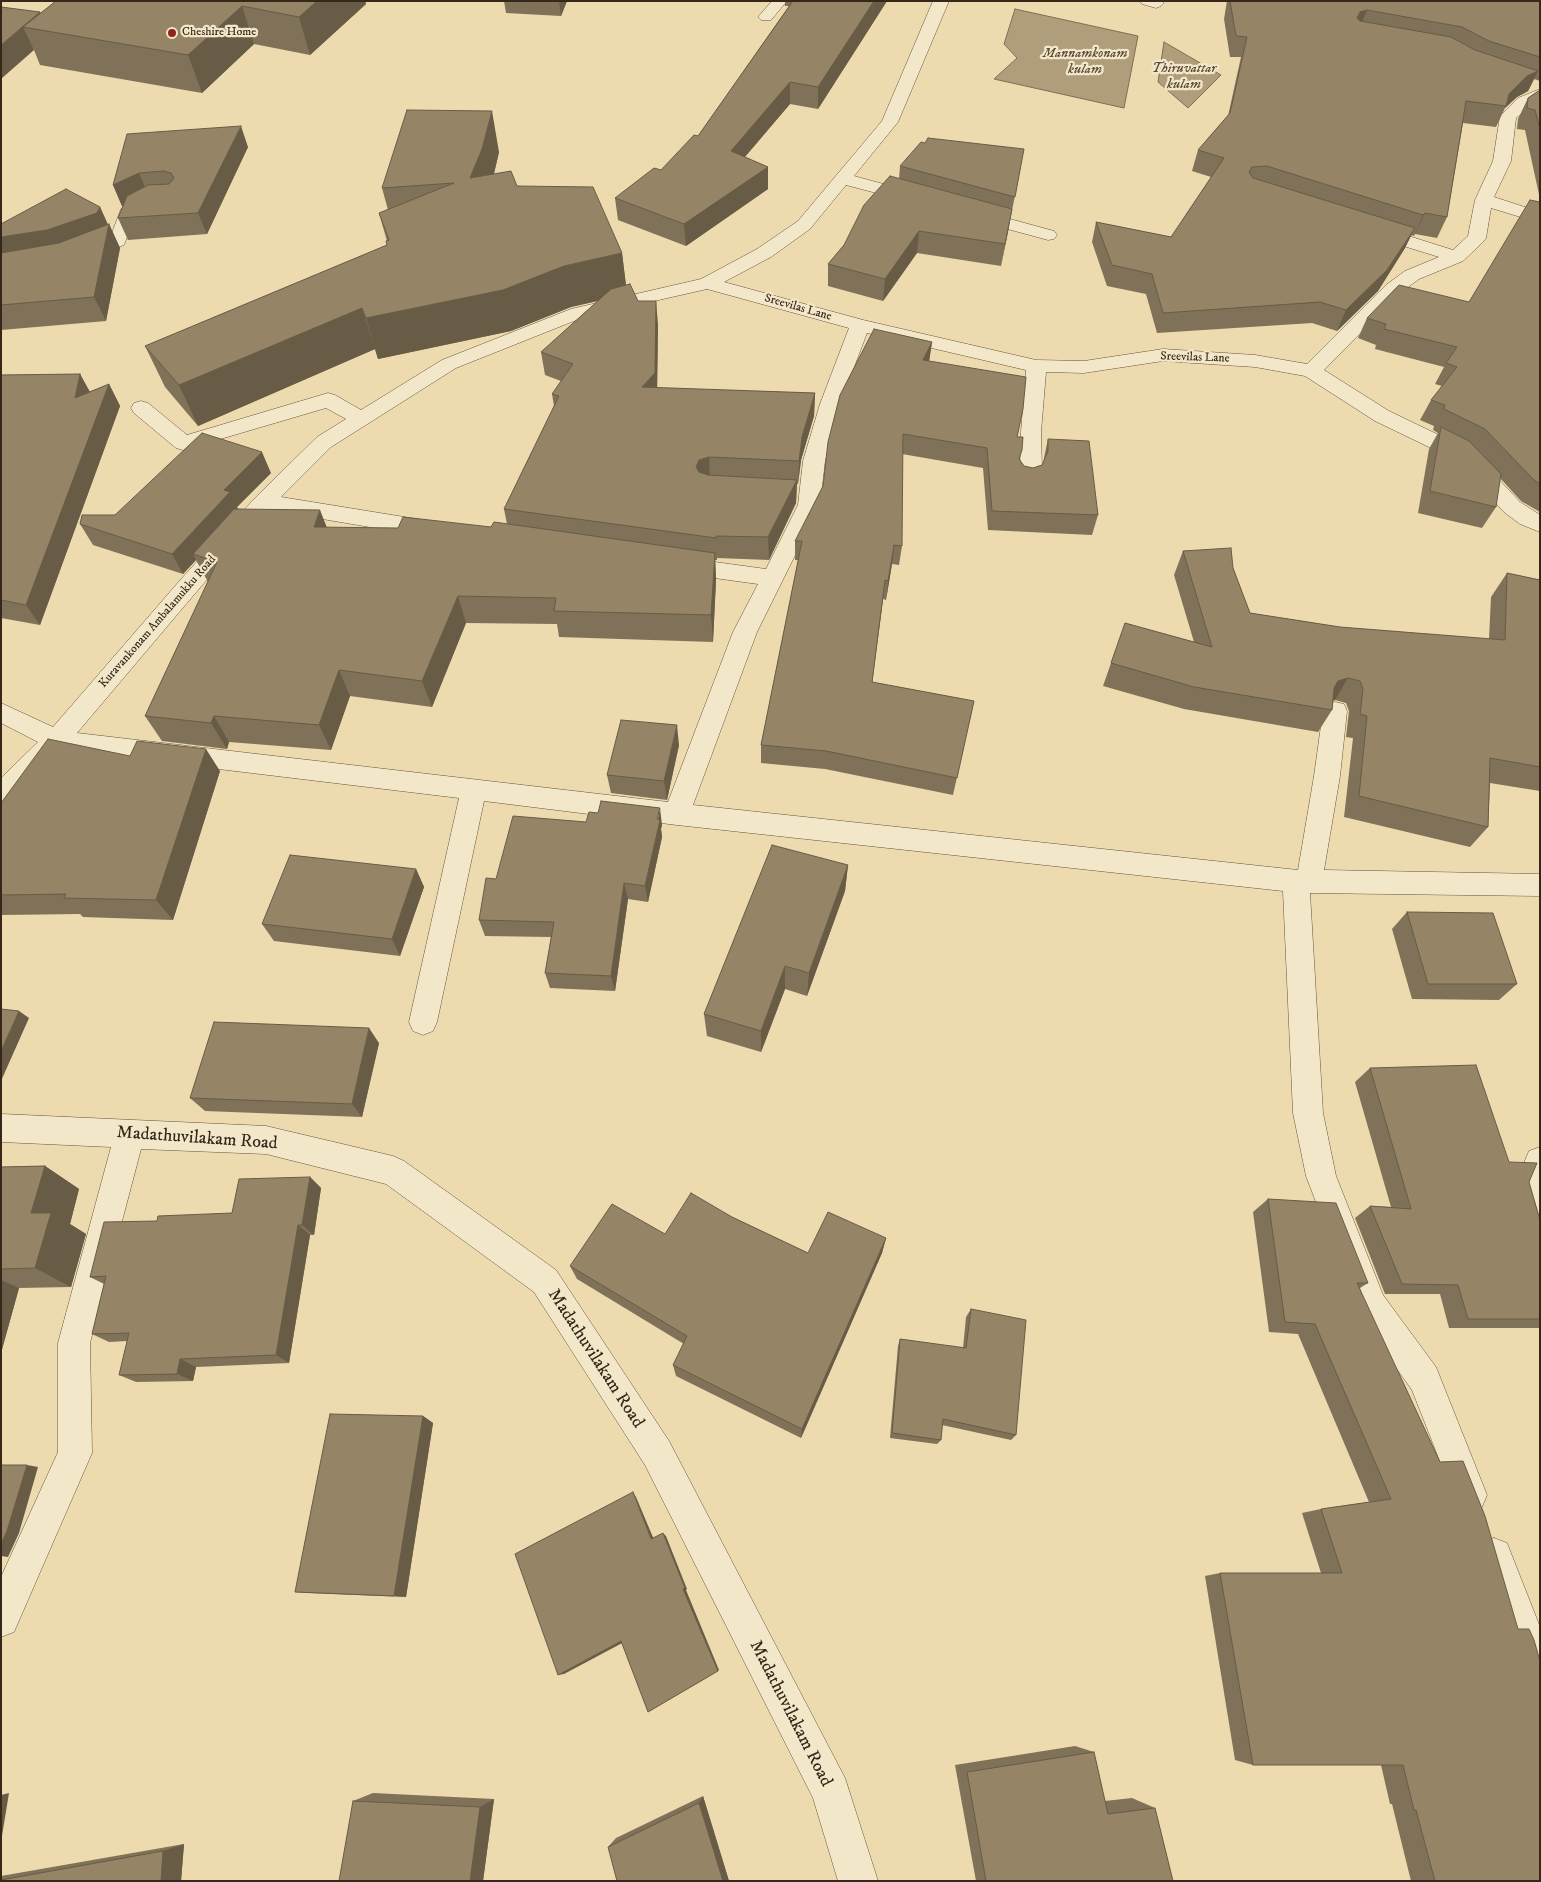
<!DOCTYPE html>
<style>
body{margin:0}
#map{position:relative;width:1541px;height:1882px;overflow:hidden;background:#eddaae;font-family:"IM FELL DW Pica",serif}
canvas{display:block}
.frame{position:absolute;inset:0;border:2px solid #362719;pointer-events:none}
</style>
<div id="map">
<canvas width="1541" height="1882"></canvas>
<div class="frame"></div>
</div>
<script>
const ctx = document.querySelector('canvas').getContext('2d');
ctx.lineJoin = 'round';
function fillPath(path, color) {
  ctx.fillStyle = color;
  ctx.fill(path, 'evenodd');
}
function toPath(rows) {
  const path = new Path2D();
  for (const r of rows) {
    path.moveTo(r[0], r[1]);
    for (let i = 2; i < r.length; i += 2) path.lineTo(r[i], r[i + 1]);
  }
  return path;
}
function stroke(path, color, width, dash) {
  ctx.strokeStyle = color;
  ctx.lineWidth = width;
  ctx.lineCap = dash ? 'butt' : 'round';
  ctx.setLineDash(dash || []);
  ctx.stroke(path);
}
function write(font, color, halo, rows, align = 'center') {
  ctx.font = font + ' "IM FELL DW Pica",serif';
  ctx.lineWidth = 4.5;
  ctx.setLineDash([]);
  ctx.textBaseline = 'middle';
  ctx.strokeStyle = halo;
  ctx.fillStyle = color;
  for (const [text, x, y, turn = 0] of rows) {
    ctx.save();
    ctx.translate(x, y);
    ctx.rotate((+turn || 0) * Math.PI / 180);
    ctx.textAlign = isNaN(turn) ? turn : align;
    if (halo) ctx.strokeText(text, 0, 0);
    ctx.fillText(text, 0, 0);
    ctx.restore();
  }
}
const water = toPath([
 [1015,9,1138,36,1124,108,994,79,1017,58,1004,44,1015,9],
 [1164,42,1221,75,1188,108,1158,82,1164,42]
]);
fillPath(water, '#af9d7b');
stroke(water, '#7f6e54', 1);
const minor = toPath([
 [772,1,787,1,771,20,761,20,758,17,772,1],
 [933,1,949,1,898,122,854,176,920,194,923,198,920,202,914,203,846,185,810,229,771,257,724,282,863,320,1036,360,1084,361,1163,349,1255,355,1307,364,1386,285,1405,271,1439,257,1368,235,1365,231,1368,227,1374,226,1380,227,1453,250,1468,236,1475,200,1493,161,1500,116,1518,98,1540,89,1540,101,1530,106,1516,118,1511,161,1494,197,1540,212,1540,223,1491,208,1486,238,1483,242,1463,261,1419,279,1400,293,1324,370,1389,411,1472,451,1520,502,1540,515,1540,532,1520,524,1504,512,1458,461,1375,421,1305,376,1255,367,1163,361,1084,373,1046,372,1041,432,1042,470,1036,484,1028,486,1020,484,1017,479,1020,470,1021,432,1026,370,867,333,840,404,825,461,820,505,757,632,693,805,1298,870,1314,776,1323,711,1326,704,1335,702,1344,704,1347,711,1340,776,1324,870,1540,874,1540,896,1310,893,1323,1113,1336,1176,1383,1295,1436,1367,1487,1495,1482,1507,1470,1512,1458,1507,1412,1390,1360,1317,1306,1176,1293,1113,1283,891,677,825,484,801,437,1022,433,1031,423,1035,413,1031,409,1022,459,798,61,750,10,801,1,804,1,778,38,742,1,723,1,703,53,727,182,578,256,497,317,437,346,419,326,408,183,450,176,448,134,413,131,408,134,403,141,401,148,403,187,435,328,393,335,395,361,410,442,360,571,309,701,279,757,249,798,221,882,121,933,1],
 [707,289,849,328,820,404,803,461,798,505,766,569,678,557,670,559,667,565,670,571,678,573,758,584,733,632,668,802,77,733,198,590,269,510,435,538,443,535,446,530,443,525,435,522,281,497,331,447,456,368,584,317,707,289],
 [1140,1,1162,1,1164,3,1161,6,1156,8,1142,4,1140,1],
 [147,198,153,199,156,203,153,207,135,216,124,245,90,258,83,260,76,258,74,254,76,250,110,238,121,209,147,198],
 [973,209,1054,231,1057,235,1054,239,1048,240,967,218,964,214,967,210,973,209],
 [1,1114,266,1126,393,1156,404,1161,556,1270,669,1441,845,1778,878,1881,838,1881,813,1798,645,1465,534,1292,386,1184,266,1154,141,1149,90,1343,92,1453,14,1632,1,1637,1,1577,58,1452,58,1343,111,1147,1,1142,1,1114],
 [1540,1147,1540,1264,1529,1259,1511,1194,1529,1151,1540,1147],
 [1494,1538,1507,1543,1540,1627,1540,1693,1527,1688,1476,1556,1481,1543,1494,1538]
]);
stroke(minor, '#64543e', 1);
fillPath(minor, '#f3e7ca');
fillPath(toPath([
 [56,1,365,1,366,4,310,55,254,44,202,93,40,65,34,50,1,7,40,12,41,13],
 [504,1,567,1,561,16,506,13],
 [785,1,887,1,818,109,790,104,745,157,768,167,768,189,686,246,618,220,615,198,661,170,698,136,789,6,785,6],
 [1227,1,1540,1,1540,81,1534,79,1528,91,1517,97,1505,108,1496,127,1463,123,1447,217,1437,238,1415,234,1414,236,1411,235,1405,248,1378,291,1337,331,1312,323,1157,333,1146,294,1107,286,1092,242,1096,222,1171,237,1211,177,1192,171,1198,150,1228,116,1241,57,1230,57,1224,19],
 [1540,90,1540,199,1525,130,1517,129,1518,119,1528,98],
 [127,134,248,147,207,234,128,240,118,218,123,206,122,206,113,185],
 [499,152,494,174,517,186,622,253,626,285,638,301,658,324,657,388,815,393,814,416,801,460,798,484,797,484,796,503,769,560,717,558,717,560,715,560,716,580,713,642,559,637,557,624,466,623,432,707,350,696,331,750,229,742,227,749,162,741,145,716,208,582,196,560,183,574,93,545,80,524,271,473,237,507,238,509,327,528,398,528,491,527,507,524,504,509,554,406,552,394,561,381,545,375,541,352,598,301,571,307,511,331,378,359,375,349,198,426,165,387,145,346,387,245,387,241,379,213,388,210,382,188],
 [900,166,1020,170,1001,266,917,253,883,301,828,286,828,264,899,179],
 [1540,202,1540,512,1521,501,1500,478,1496,507,1482,528,1418,513,1429,449,1438,433,1433,430,1434,426,1420,420,1431,400,1442,386,1435,384,1444,367,1375,349,1376,345,1358,338,1367,318,1469,302],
 [100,207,108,225,109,224,120,248,106,321,1,330,1,237],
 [932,342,929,361,1017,437,1020,460,1024,466,1033,468,1042,465,1044,462,1044,458,1048,439,1098,515,1092,535,988,530,983,468,902,454,902,546,899,565,892,564,886,600,883,599,872,682,974,701,953,795,825,769,761,763,761,745,798,560,795,560,795,541],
 [80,374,90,392,109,384,120,406,40,625,1,618,1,375],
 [1183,551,1233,568,1250,613,1340,627,1489,639,1491,597,1507,573,1540,580,1540,791,1490,783,1488,827,1470,847,1344,817,1353,738,1346,737,1349,711,1346,703,1335,700,1333,701,1332,710,1318,732,1184,709,1103,686,1125,623,1194,642,1174,575],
 [679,745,667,800,611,793,607,775],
 [130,756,220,771,173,920,83,917,80,914,1,915,1,803],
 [586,822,662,825,661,829,662,837,648,902,628,899,615,991,550,988,545,973,551,937,485,936,479,920],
 [848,865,845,891,807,996,785,989,761,1052,707,1036,704,1014],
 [416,869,424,887,400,956,274,941,262,924],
 [1407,912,1517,984,1499,1000,1412,999,1392,929],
 [379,1043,362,1117,205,1111,190,1098],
 [1370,1068,1509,1162,1529,1182,1540,1220,1540,1328,1449,1328,1440,1294,1385,1294,1355,1218,1370,1206,1391,1207,1355,1082],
 [45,1166,79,1189,70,1224,86,1234,71,1287,19,1288,1,1353,1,1167],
 [310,1177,321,1188,314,1235,310,1235,289,1363,196,1367,193,1381,136,1382,119,1375,127,1341,109,1342,92,1334,104,1284,90,1277,157,1221,232,1213],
 [1268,1199,1368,1283,1360,1288,1540,1881,1411,1881,1392,1804,1390,1804,1381,1765,1253,1765,1235,1760,1205,1576,1220,1573,1321,1573,1302,1513,1321,1509,1369,1502,1298,1334,1269,1332,1253,1212],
 [732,1217,808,1253,886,1238,882,1253,801,1438,676,1376,673,1365,684,1344,577,1279,570,1266,665,1234],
 [971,1309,1016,1435,1011,1440,942,1425,941,1440,937,1444,890,1438,898,1346,900,1339,963,1348,966,1317],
 [423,1416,433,1423,406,1597,309,1593,295,1592],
 [1075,1746,1094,1752,1105,1801,1132,1798,1155,1808,1173,1881,976,1881,955,1765],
 [373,1793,494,1799,483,1881,353,1801],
 [703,1796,729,1881,608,1847,616,1838],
 [184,1844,181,1881,1,1881,1,1876]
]), '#807258');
fillPath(toPath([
 [317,1,365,1,366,4,310,55,299,17],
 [559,1,567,1,561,16],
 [874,1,887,1,818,109,818,87],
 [242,6,254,44,202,93,188,55],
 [1367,10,1359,30,1357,18,1360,12],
 [40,12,49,32,23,27,34,50,1,79,1,45],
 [1538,71,1528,91,1517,97,1505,108,1509,94,1527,76],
 [790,82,790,104,731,173,731,151],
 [492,111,499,152,490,190,470,178],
 [241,126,248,147,207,234,198,213],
 [768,167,768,189,686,246,684,224],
 [139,173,148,194,122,206,113,185],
 [100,207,109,227,109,224,120,248,106,321,94,297,1,263,1,237],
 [1012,209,1008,232,1001,266,1005,244],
 [1425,213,1415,234,1414,236,1423,215],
 [1415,228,1405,248,1378,291,1337,331,1346,310],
 [919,231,917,253,883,301,885,279],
 [622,253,627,294,571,307,511,331,378,359,366,318,564,266],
 [656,301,658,324,657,397,642,387],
 [362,308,375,349,198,426,179,385],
 [932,342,929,362,923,360],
 [80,374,92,396,75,398],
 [109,384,120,406,40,625,26,605],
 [815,393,814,416,801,460,798,484,799,461,802,437],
 [262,452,271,473,237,507,239,512,193,554,196,560,183,574,172,554,224,490],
 [709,457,710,480,700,483,696,467,699,460],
 [797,480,796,503,769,560,768,537],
 [320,510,331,538,314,527],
 [894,545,892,564,886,600,888,581],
 [715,553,716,580,713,642,711,615],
 [885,580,883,599,870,700,872,682],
 [458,596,466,623,432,707,422,681],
 [339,670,350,696,331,750,319,725],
 [1348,678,1335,700,1324,703,1338,681],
 [214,716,229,742,227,749,211,723],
 [677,725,679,745,667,800,664,781],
 [206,749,220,771,173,920,156,900],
 [660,808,662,825,661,829,662,837,648,902,645,886],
 [848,865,845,891,807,996,809,973],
 [416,869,424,887,400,956,392,939],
 [624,883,628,899,615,991,611,976],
 [785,966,785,989,761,1052,761,1031],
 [19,1011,29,1018,1,1081,1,1051],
 [369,1028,379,1043,362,1117,352,1104],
 [45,1166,79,1189,70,1224,86,1234,71,1287,35,1268,31,1213],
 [310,1177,321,1188,314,1235,302,1225],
 [298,1225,310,1235,289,1363,276,1355],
 [886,1238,882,1253,801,1438,802,1429],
 [1,1280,19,1288,1,1353],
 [180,1359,196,1367,193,1381,177,1374],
 [423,1416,433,1423,406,1597,394,1596],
 [27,1465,38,1467,19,1533,8,1557,1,1556,1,1544],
 [633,1492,636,1497,655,1542,651,1539],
 [663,1533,666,1536,687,1589,686,1590,719,1670,648,1712,683,1589],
 [621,1641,626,1641,564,1674,558,1675],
 [9,1793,1,1842,1,1795],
 [703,1796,729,1881,723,1881,699,1803],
 [494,1799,483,1881,470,1881,480,1807],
 [184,1844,181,1881,161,1881,163,1851]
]), '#685c47');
const building = toPath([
 [56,1,317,1,299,17,242,6,188,55,23,27,56,1],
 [793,1,874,1,818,87,790,82,731,151,768,167,684,224,615,198,654,168,661,170,694,135,698,136,793,1],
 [1230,1,1540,1,1540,57,1489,41,1462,27,1367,10,1360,12,1357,18,1360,21,1451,37,1475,50,1538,71,1527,76,1509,94,1506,106,1466,101,1447,217,1425,213,1423,215,1267,166,1252,167,1249,172,1253,178,1415,228,1387,270,1346,310,1320,302,1163,313,1152,274,1112,265,1096,222,1171,237,1224,158,1198,150,1230,113,1247,37,1236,36,1230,1],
 [1,7,40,12,1,45,1,7],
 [1540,90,1540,129,1535,110,1527,108,1528,98,1540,90],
 [407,110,492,111,482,149,470,178,511,171,517,186,593,187,622,253,564,266,503,290,366,318,362,308,179,385,145,346,387,245,386,241,389,240,379,213,454,183,382,188,407,110],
 [241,126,198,213,118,218,127,196,148,185,169,184,174,178,171,173,164,171,139,173,113,185,127,134,241,126],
 [928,138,1024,149,1015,197,900,166,921,142,925,143,928,138],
 [890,176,1012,209,1005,244,919,231,885,279,828,264,844,245,864,205,890,176],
 [66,189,100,207,97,213,47,230,1,237,1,224,66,189],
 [1530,200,1540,202,1540,484,1534,480,1485,429,1444,409,1445,405,1431,400,1457,367,1446,363,1457,347,1384,329,1386,324,1367,318,1399,285,1469,302,1530,200],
 [109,224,94,297,1,305,1,253,59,243,109,224],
 [630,284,638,301,656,301,655,373,642,387,815,393,802,437,799,461,709,457,699,460,696,467,699,472,708,475,797,480,768,537,716,536,716,538,504,509,559,396,552,394,573,364,541,352,611,289,630,284],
 [874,329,932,342,923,360,1026,377,1023,409,1017,437,1023,437,1022,450,1019,459,1024,466,1033,468,1042,465,1048,451,1048,439,1089,441,1098,515,992,511,987,448,903,434,902,546,894,545,888,581,885,580,872,682,974,701,957,778,826,751,761,745,802,541,795,541,823,486,828,442,840,395,874,329],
 [80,374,75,398,109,384,26,605,1,600,1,375,80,374],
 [1441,427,1469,441,1501,474,1496,507,1430,491,1441,427],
 [202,433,262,452,224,490,230,492,172,554,80,524,82,515,115,515,202,433],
 [234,509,320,510,314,527,398,528,403,517,491,527,494,522,715,553,711,615,554,611,556,598,458,596,422,681,339,670,319,725,214,716,211,723,145,716,217,562,193,554,234,509],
 [1231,548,1233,568,1250,613,1340,627,1505,640,1507,573,1540,580,1540,767,1490,758,1488,827,1359,796,1367,716,1360,714,1363,689,1360,681,1348,678,1338,681,1334,688,1332,710,1194,687,1111,663,1125,623,1212,647,1183,551,1231,548],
 [621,720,677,725,664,781,607,775,621,720],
 [48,739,130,756,137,741,206,749,156,900,64,898,66,894,1,895,1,803,48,739],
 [601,801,660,808,657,819,660,820,645,886,624,883,611,976,545,973,554,922,479,920,486,878,496,879,513,816,586,822,589,812,598,813,601,801],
 [772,845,848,865,809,973,785,966,761,1031,704,1014,772,845],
 [290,855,416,869,392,939,262,924,290,855],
 [1407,912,1493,913,1517,984,1428,984,1407,912],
 [1,1009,19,1011,1,1051,1,1009],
 [214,1022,369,1028,352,1104,190,1098,214,1022],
 [1476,1065,1509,1162,1537,1163,1529,1182,1540,1220,1540,1319,1468,1319,1458,1285,1402,1284,1370,1206,1411,1209,1370,1068,1476,1065],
 [45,1166,31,1213,51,1213,35,1268,1,1269,1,1167,45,1166],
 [310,1177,302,1225,298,1225,276,1355,180,1359,177,1374,119,1375,129,1333,92,1334,106,1276,90,1277,104,1222,157,1221,158,1216,232,1213,239,1179,310,1177],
 [691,1193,732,1217,808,1253,828,1212,886,1238,802,1429,673,1365,687,1336,570,1266,612,1204,665,1234,691,1193],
 [1268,1199,1336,1203,1368,1283,1357,1283,1440,1462,1463,1461,1485,1516,1518,1629,1529,1629,1534,1640,1540,1661,1540,1881,1435,1881,1416,1810,1414,1810,1403,1765,1253,1765,1220,1573,1342,1573,1321,1509,1391,1499,1315,1324,1285,1322,1268,1199],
 [971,1309,1026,1320,1016,1435,943,1419,941,1440,892,1433,900,1339,966,1348,971,1309],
 [330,1414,423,1416,394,1596,295,1592,330,1414],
 [1,1465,27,1465,7,1531,1,1544,1,1465],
 [633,1492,651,1539,663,1533,685,1588,683,1589,718,1671,648,1712,621,1641,558,1675,515,1554,633,1492],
 [1094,1752,1108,1814,1155,1808,1173,1881,986,1881,967,1772,1094,1752],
 [353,1801,480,1807,470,1881,339,1881,353,1801],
 [699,1803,723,1881,617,1881,608,1847,699,1803],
 [163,1851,161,1881,1,1881,1,1880,163,1851]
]);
fillPath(building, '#958466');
stroke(building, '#685c47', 1);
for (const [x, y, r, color] of [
 [172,33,5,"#8f2418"]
]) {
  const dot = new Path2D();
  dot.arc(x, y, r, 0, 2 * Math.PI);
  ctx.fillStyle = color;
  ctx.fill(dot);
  stroke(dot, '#f3e7ca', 2);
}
write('12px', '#362719', '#f3e7ca', [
 ["Cheshire Home",182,33]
], 'left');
write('12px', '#362719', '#f3e7ca', [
 ["Sreevilas Lane",798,308,16],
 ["Sreevilas Lane",1195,358,2],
 ["Kuravankonam Ambalamukku Road",158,622,-49]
]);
write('italic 14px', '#5a4a36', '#f3e7ca', [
 ["Mannamkonam",1085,54],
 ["kulam",1085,70],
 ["Thiruvattar",1184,69],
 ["kulam",1184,85]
]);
write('18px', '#362719', '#f3e7ca', [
 ["Madathuvilakam Road",197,1139,4],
 ["Madathuvilakam Road",595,1359,57],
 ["Madathuvilakam Road",790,1714,63]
]);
</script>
